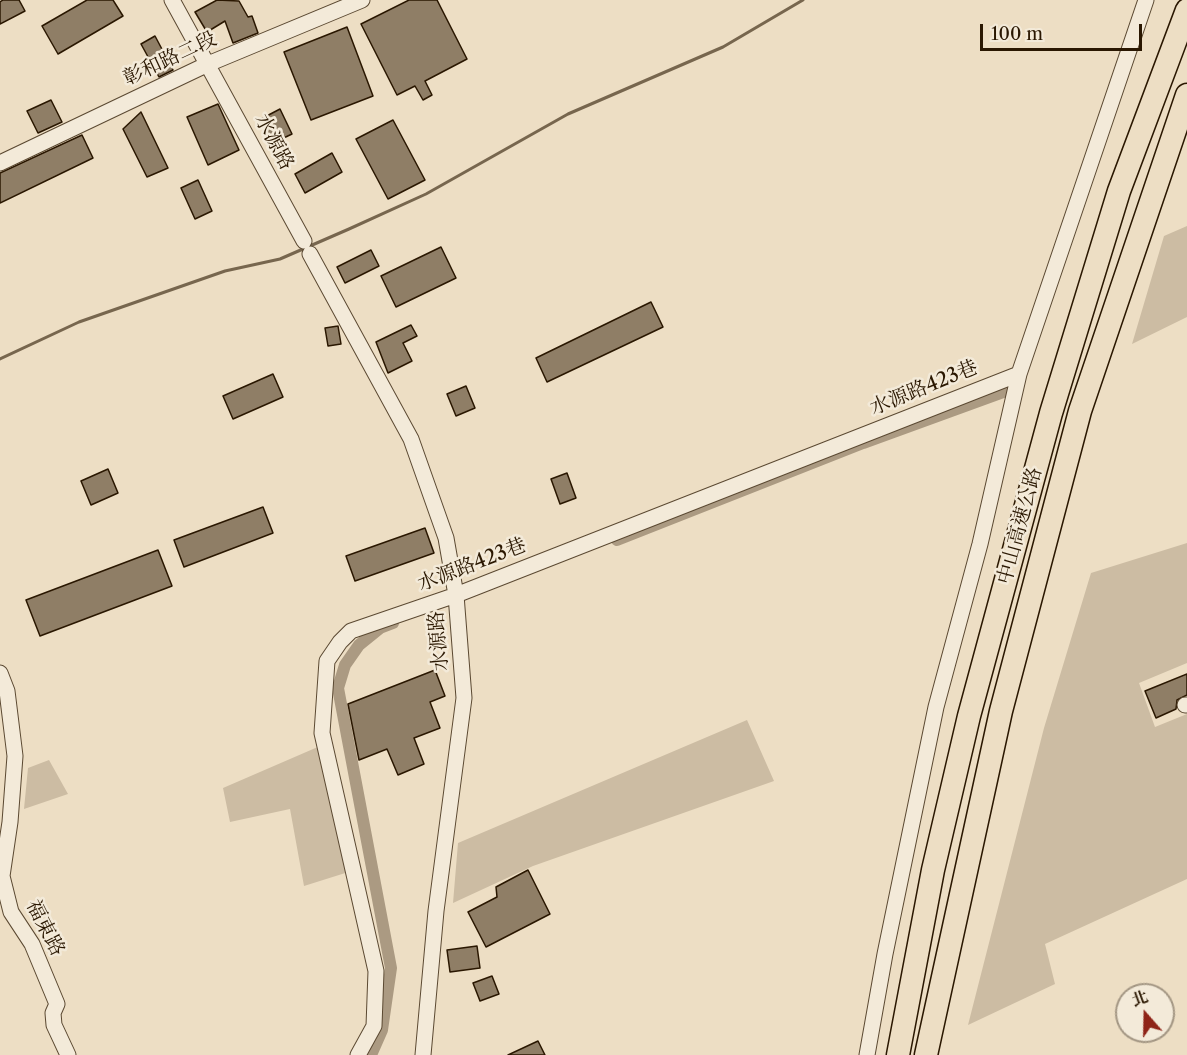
<!DOCTYPE html>
<meta charset="utf-8">
<style>
body{margin:0}
#map{position:relative;width:1187px;height:1055px;overflow:hidden;background:#eddec4;font-family:"Libre Caslon Text","Noto Serif TC",serif}
canvas{display:block}
.north{position:absolute;left:1115px;top:983px;width:60px;height:60px;box-sizing:border-box;background:#f3ead9;border:2px solid #a39683;border-radius:50%;rotate:340deg;font-size:16px;font-weight:700;line-height:24px;text-align:center;color:#2a1701}
.north::after{content:'';display:block;margin:auto;width:21px;height:27px;background:#8f2418;clip-path:polygon(50% 0,100% 100%,50% 72%,0 100%)}
.scale{position:absolute;left:980px;top:24px;width:162px;height:27px;box-sizing:border-box;border:3px solid #2a1701;border-top:0;padding-left:8px;font-size:18px;line-height:21px;white-space:nowrap;color:#2a1701;-webkit-text-stroke:4px #f3ead9;paint-order:stroke}
</style>
<div id="map">
<canvas width="1187" height="1055"></canvas>
<div class="north">北</div>
<div class="scale">100 m</div>
</div>
<script>
const ctx = document.querySelector('canvas').getContext('2d');
ctx.lineJoin = 'round';
function fillPath(path, color) {
  ctx.fillStyle = color;
  ctx.fill(path, 'evenodd');
}
function toPath(rows) {
  const path = new Path2D();
  for (const r of rows) {
    path.moveTo(r[0], r[1]);
    for (let i = 2; i < r.length; i += 2) path.lineTo(r[i], r[i + 1]);
  }
  return path;
}
function stroke(path, color, width, dash) {
  ctx.strokeStyle = color;
  ctx.lineWidth = width;
  ctx.lineCap = dash ? 'butt' : 'round';
  ctx.setLineDash(dash || []);
  ctx.stroke(path);
}
function write(font, color, halo, rows, align = 'center') {
  ctx.font = font + ' "Libre Caslon Text","Noto Serif TC",serif';
  ctx.lineWidth = 5;
  ctx.setLineDash([]);
  ctx.textBaseline = 'middle';
  ctx.strokeStyle = halo;
  ctx.fillStyle = color;
  for (const [text, x, y, turn = 0] of rows) {
    ctx.save();
    ctx.translate(x, y);
    ctx.rotate((+turn || 0) * Math.PI / 180);
    ctx.textAlign = isNaN(turn) ? turn : align;
    if (halo) ctx.strokeText(text, 0, 0);
    ctx.fillText(text, 0, 0);
    ctx.restore();
  }
}
fillPath(toPath([
 [1187,226,1187,317,1132,344,1164,236],
 [1187,543,1187,663,1139,683,1155,727,1187,714,1187,879,1045,944,1055,984,968,1025,1044,728,1091,573],
 [747,720,774,781,533,866,453,903,458,843],
 [327,743,358,869,304,886,290,809,230,822,223,788],
 [49,760,68,794,24,809,28,768]
]), '#ccbca3');
stroke(toPath([
 [0,359,79,322,225,271,280,259,349,229,426,194,568,114,723,47,803,0]
]), '#77664e', 3);
stroke(toPath([
 [617,540,863,443,1014,388],
 [371,1055,382,1030,391,968,338,688,345,665,359,645,380,628,393,623]
]), '#ab9a82', 12);
const building = toPath([
 [3,0,19,0,25,11,0,24,0,2,3,0],
 [87,0,113,0,123,16,58,54,42,26,87,0],
 [217,0,239,1,248,17,252,16,258,33,233,43,225,21,207,32,195,12,217,0],
 [409,0,437,0,467,59,425,81,432,95,423,100,415,86,397,95,361,24,409,0],
 [347,27,373,96,311,120,284,52,347,27],
 [155,36,173,70,159,77,141,44,155,36],
 [51,100,62,122,38,133,27,111,51,100],
 [218,104,239,150,208,165,187,117,218,104],
 [280,109,292,134,271,144,259,120,280,109],
 [141,112,168,168,147,177,123,129,141,112],
 [393,120,425,180,388,199,356,139,393,120],
 [82,135,93,158,0,203,0,173,82,135],
 [332,153,342,172,305,193,295,174,332,153],
 [198,180,212,211,195,219,181,188,198,180],
 [441,247,456,278,396,307,381,276,441,247],
 [371,250,379,266,345,283,337,267,371,250],
 [651,302,663,327,547,382,536,358,651,302],
 [411,325,417,336,403,343,412,361,388,373,376,342,411,325],
 [338,326,341,344,328,346,325,328,338,326],
 [273,374,283,397,233,419,223,396,273,374],
 [466,386,475,408,456,416,447,394,466,386],
 [108,469,118,493,91,505,81,481,108,469],
 [567,473,576,498,560,504,551,479,567,473],
 [263,507,273,533,184,567,174,540,263,507],
 [425,528,434,553,355,581,346,556,425,528],
 [158,550,172,586,40,636,26,600,158,550],
 [435,670,445,696,430,702,440,728,414,738,424,764,398,775,387,749,359,760,348,704,435,670],
 [1187,674,1187,695,1177,700,1176,709,1156,718,1145,691,1187,674],
 [528,870,550,914,486,947,468,912,497,897,496,887,528,870],
 [477,946,480,968,450,972,447,950,477,946],
 [492,976,499,994,480,1001,473,983,492,976],
 [538,1041,545,1055,508,1055,538,1041]
]);
fillPath(building, '#8f7e66');
stroke(building, '#2a1701', 1.5);
const minor = toPath([
 [172,0,304,241],
 [0,163,208,64,362,0],
 [310,254,411,439,446,538,456,595,464,698,436,911,423,1055],
 [0,673,7,691,15,756,10,822,2,876,11,912,32,944,57,1004,53,1013,54,1025,68,1055],
 [1185,705,1187,705],
 [358,1055,374,1026,376,971,322,733,327,661,340,642,351,631,456,595,1019,374],
 [867,1055,885,954,936,707,980,544,1019,374,1146,0]
]);
const highway = toPath([
 [898,1055,933,870,969,716,1051,413,1119,191,1187,10],
 [926,1055,1001,711,1080,411,1187,95]
]);
stroke(minor, '#5b4932', 17);
stroke(highway, '#2a1701', 25);
stroke(minor, '#f3ead9', 15);
stroke(highway, '#eddec4', 22);
write('20px', '#2a1701', '#f3ead9', [
 ["彰和路二段",170,59,-25],
 ["水源路",274,142,62],
 ["水源路423巷",924,388,-22],
 ["中山高速公路",1020,526,-75],
 ["水源路423巷",472,565,-21],
 ["水源路",439,641,-95],
 ["福東路",45,928,63]
]);
</script>
